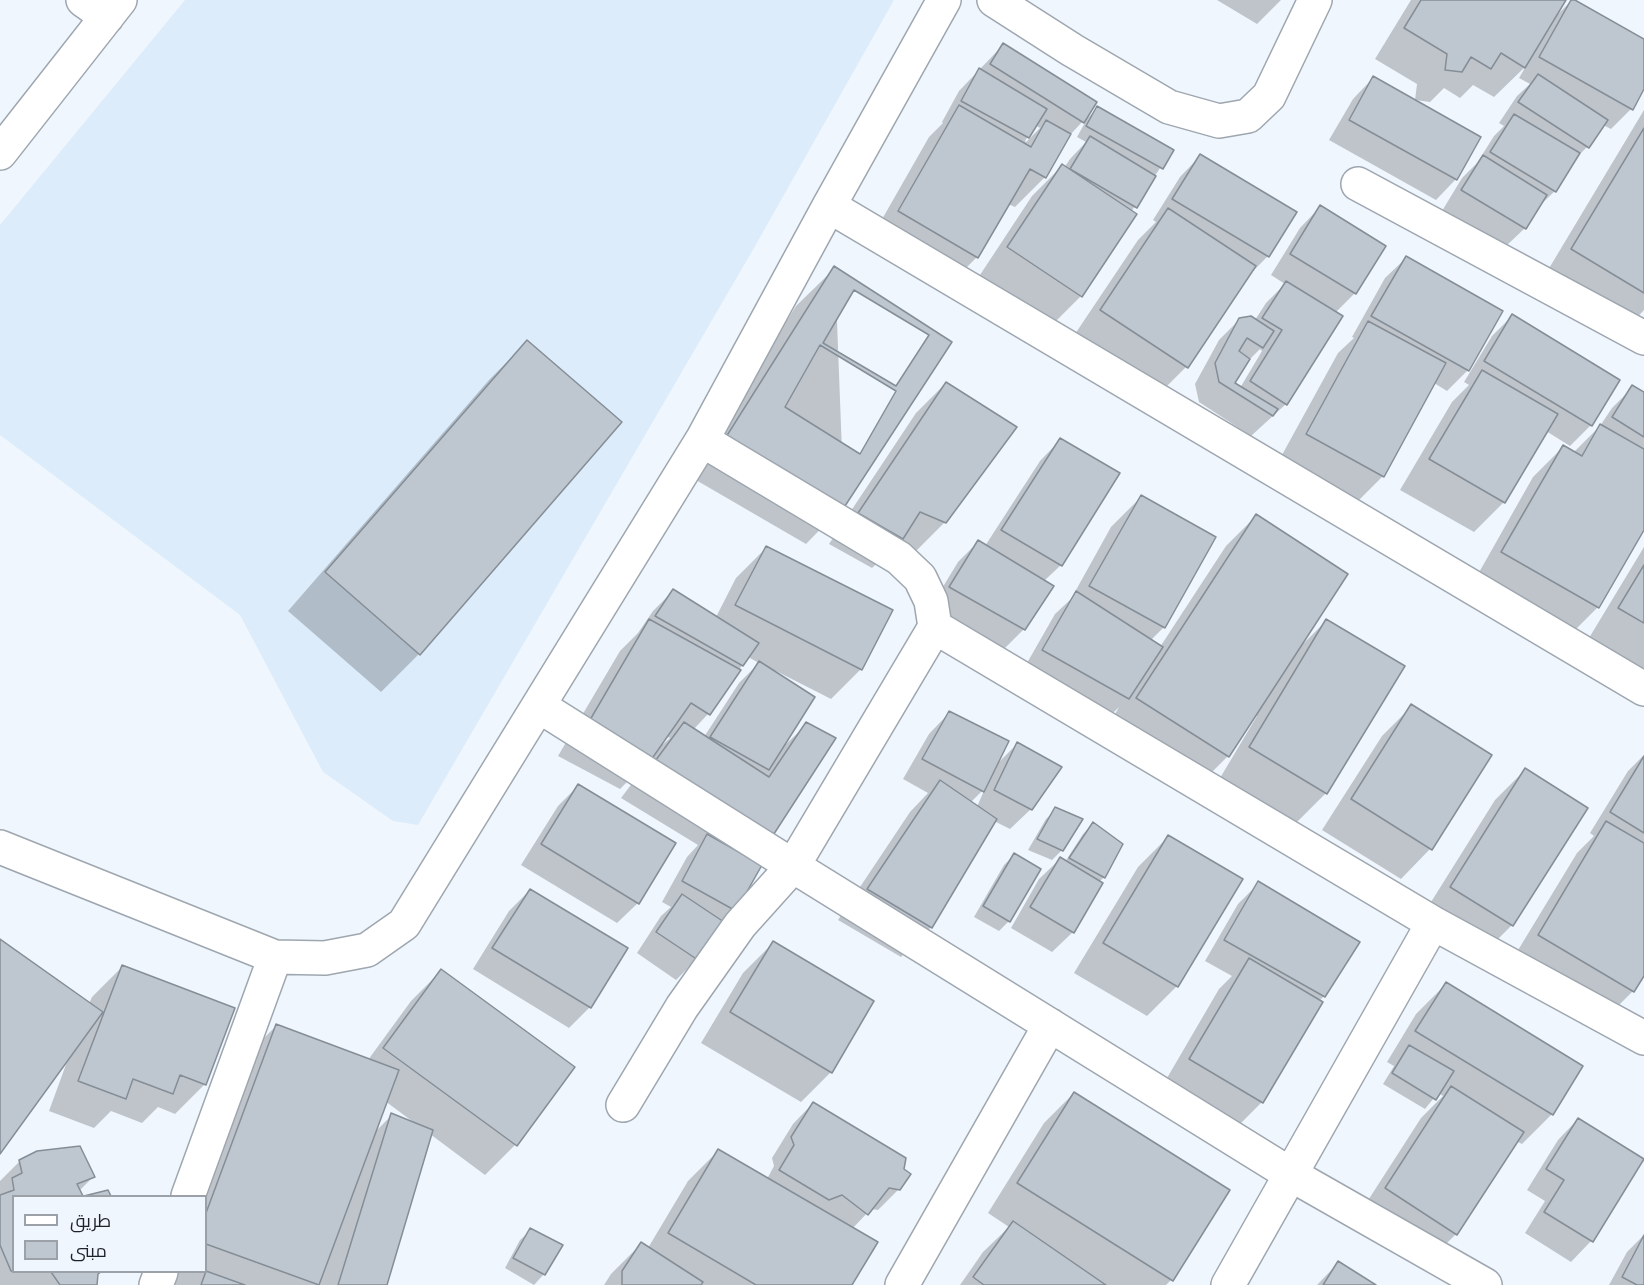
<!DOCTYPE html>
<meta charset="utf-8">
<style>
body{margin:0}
#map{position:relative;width:1644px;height:1285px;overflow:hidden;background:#eff6fe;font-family:"Work Sans",Cairo,sans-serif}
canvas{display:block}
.legend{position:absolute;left:12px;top:1195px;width:195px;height:78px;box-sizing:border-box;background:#eff6fe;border:2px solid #9ba1a7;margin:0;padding:8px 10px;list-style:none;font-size:18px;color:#1e2125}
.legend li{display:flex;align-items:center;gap:12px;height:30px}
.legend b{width:30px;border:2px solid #9ba1a7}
</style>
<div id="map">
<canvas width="1644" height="1285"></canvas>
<ul class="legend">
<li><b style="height:8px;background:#fff"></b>طريق</li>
<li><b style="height:16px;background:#bec7cf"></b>مبنى</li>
</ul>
</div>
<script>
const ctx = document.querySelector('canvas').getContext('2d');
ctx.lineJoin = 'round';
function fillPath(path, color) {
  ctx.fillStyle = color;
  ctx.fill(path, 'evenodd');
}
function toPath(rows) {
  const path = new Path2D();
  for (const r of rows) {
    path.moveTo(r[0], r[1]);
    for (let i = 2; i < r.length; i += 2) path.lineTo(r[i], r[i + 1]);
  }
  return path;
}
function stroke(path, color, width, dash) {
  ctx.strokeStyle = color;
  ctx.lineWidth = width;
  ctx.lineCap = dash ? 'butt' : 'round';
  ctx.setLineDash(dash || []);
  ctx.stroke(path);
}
fillPath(toPath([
 [185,0,894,0,754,248,418,825,393,821,323,772,240,615,0,435,0,225]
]), '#ddecfb');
fillPath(toPath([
 [1217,0,1281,0,1257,24],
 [1411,0,1564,0,1555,17,1572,0,1644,41,1644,86,1631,109,1611,129,1603,125,1587,147,1572,162,1555,191,1535,210,1525,228,1504,248,1442,211,1462,178,1477,163,1494,136,1504,126,1499,123,1517,96,1530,84,1519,78,1526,66,1494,97,1473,85,1460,98,1444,88,1430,102,1415,100,1417,84,1375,59],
 [1003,45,1084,120,1069,136,1044,178,1015,207,1008,204,977,257,947,287,869,242,929,137,943,123,942,122,959,91],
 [1035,125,1040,128,1026,142,1025,141],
 [1373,78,1456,179,1436,200,1329,140,1353,99],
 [1097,108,1172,150,1131,212,1081,296,1051,326,978,278,1032,196,1062,166,1064,168,1070,159,1086,142,1077,137,1087,119],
 [1644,110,1644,310,1625,330,1542,280],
 [1200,156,1268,256,1248,276,1186,367,1156,397,1071,340,1138,240,1156,222,1153,220,1180,177],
 [1320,207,1355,293,1335,313,1286,404,1251,436,1199,402,1195,384,1219,340,1240,319,1255,320,1266,303,1285,284,1271,275,1300,228],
 [1260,349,1262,351,1240,388,1233,383,1246,363],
 [1406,258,1501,312,1468,370,1447,391,1434,383,1383,476,1353,506,1277,464,1338,353,1354,338,1352,337,1385,278],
 [835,268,844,505,806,544,689,476,796,306],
 [1512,316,1591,425,1570,446,1546,431,1504,502,1474,532,1400,490,1452,402,1469,385,1464,382,1492,336],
 [527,342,419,654,381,692,288,611,489,380],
 [946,383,945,522,915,552,896,545,872,568,829,544,916,413],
 [1633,387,1644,394,1644,527,1598,607,1568,637,1473,583,1533,477,1563,447,1573,453,1600,426,1612,408],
 [1060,440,1061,565,1044,581,1052,586,1024,629,1003,650,930,608,958,562,978,542,985,546,1040,461],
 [1141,497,1164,627,1150,641,1160,647,1226,546,1256,516,1301,646,1326,621,1326,793,1296,823,1220,778,1257,716,1255,715,1228,756,1198,786,1107,728,1119,707,1107,719,1023,670,1055,614,1071,599,1111,527],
 [1644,547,1644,671,1589,638],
 [766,548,861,669,831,699,776,671,783,747,807,724,769,840,735,910,697,959,676,980,637,953,661,916,671,907,662,902,687,857,698,845,621,798,643,769,641,768,620,789,558,756,620,651,638,633,653,611,673,591,716,617,736,578],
 [748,657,759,663,739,683,704,737,693,730,708,714],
 [666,736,670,738,659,748,658,747],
 [1412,706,1490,756,1430,849,1401,879,1322,830,1382,736],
 [949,713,995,766,1017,744,1031,809,1010,829,994,821,931,927,901,957,838,920,910,812,928,793,903,779,929,734],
 [985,788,977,807,971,802],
 [1644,755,1644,973,1633,991,1603,1021,1509,965,1577,853,1594,836,1590,833,1628,771],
 [1525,770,1586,808,1512,925,1482,955,1421,918,1495,800],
 [578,786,638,903,617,923,521,865,558,806],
 [1056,809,1062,850,1052,860,1028,850,1046,819],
 [1093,824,1104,877,1099,882,1073,932,1052,952,1011,928,1039,879,1060,859,1065,862,1083,834],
 [1168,837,1177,986,1147,1016,1074,973,1138,867],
 [1014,855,1009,921,999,931,974,917,1004,865],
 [1259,883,1324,996,1319,1001,1321,1002,1262,1102,1232,1132,1160,1090,1219,989,1232,976,1205,961,1238,904],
 [530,890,626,949,590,1007,569,1028,473,969,509,911],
 [0,941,89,1004,92,997,122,967,205,1084,175,1114,158,1107,142,1123,111,1111,94,1128,49,1111,68,1059,0,1152],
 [773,943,831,1072,801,1102,701,1043,743,973],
 [441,971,573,1068,515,1145,485,1175,430,1134,385,1285,175,1285,158,1279,161,1272,206,1272,206,1196,189,1196,238,1064,276,1026,368,1060,411,1001],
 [385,1101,416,1124,392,1115,373,1134],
 [1446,984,1552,1114,1522,1144,1516,1141,1456,1234,1426,1264,1356,1219,1421,1118,1443,1096,1438,1093,1425,1109,1383,1084,1394,1066,1387,1062,1416,1014],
 [1074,1093,1171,1280,1166,1285,960,1285,983,1252,1009,1227,988,1213,1044,1123],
 [813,1103,899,1189,878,1210,871,1209,852,1229,850,1285,604,1285,611,1274,641,1244,648,1248,688,1181,718,1151,767,1179,774,1166,772,1158,793,1124],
 [1578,1119,1643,1160,1591,1241,1571,1262,1525,1233,1545,1201,1527,1190,1558,1140],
 [20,1161,93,1177,79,1191,82,1196,14,1196,14,1272,101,1272,97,1275,96,1285,0,1285,0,1181],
 [531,1230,544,1274,534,1285,505,1268,520,1240],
 [1644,1235,1644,1285,1609,1285,1627,1252],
 [1338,1263,1373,1285,1317,1285]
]), '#0003');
const building = toPath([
 [1421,0,1566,0,1525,68,1501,53,1491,69,1471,57,1462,72,1445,70,1447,54,1404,28,1421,0],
 [1571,0,1575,0,1644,39,1644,89,1633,110,1539,57,1571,0],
 [1003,43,1097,102,1084,123,990,64,1003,43],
 [979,68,1047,109,1029,138,961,101,979,68],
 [1538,74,1608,120,1589,148,1518,102,1538,74],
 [1373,76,1481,137,1457,180,1349,120,1373,76],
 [959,105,1031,147,1046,120,1071,134,1046,178,1030,169,978,258,898,211,959,105],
 [1097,106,1174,150,1163,169,1086,126,1097,106],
 [1514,114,1580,153,1556,192,1490,152,1514,114],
 [1644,128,1644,293,1571,249,1644,128],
 [1090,136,1156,176,1137,208,1070,169,1090,136],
 [1200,154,1297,212,1269,257,1172,199,1200,154],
 [1483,155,1547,195,1526,229,1461,190,1483,155],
 [1062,164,1137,214,1082,297,1007,247,1062,164],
 [1320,205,1386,246,1356,294,1290,254,1320,205],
 [1168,208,1256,266,1188,368,1100,310,1168,208],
 [1406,256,1503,311,1469,371,1371,316,1406,256],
 [834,266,952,342,845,506,726,437,834,266],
 [1286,281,1343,316,1287,405,1250,381,1282,330,1262,318,1286,281],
 [854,290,929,335,896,386,823,343,854,290],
 [1512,314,1620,380,1592,426,1484,361,1512,314],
 [1251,316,1274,331,1263,348,1247,338,1239,351,1250,359,1235,383,1278,409,1273,416,1219,382,1215,363,1239,318,1251,316],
 [1368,321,1446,363,1384,477,1306,434,1368,321],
 [527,340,622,422,420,655,325,572,527,340],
 [820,345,896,391,860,454,785,407,820,345],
 [1482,370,1558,414,1505,503,1429,459,1482,370],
 [946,382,1017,427,946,523,920,512,903,539,858,513,946,382],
 [1632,385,1644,392,1644,437,1612,417,1632,385],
 [1600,424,1644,449,1644,530,1599,608,1501,552,1563,445,1582,456,1600,424],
 [1060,438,1120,473,1062,566,1001,530,1060,438],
 [1141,495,1216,537,1165,628,1089,586,1141,495],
 [1256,514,1348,574,1229,757,1136,698,1256,514],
 [978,540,1054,586,1025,630,949,587,978,540],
 [766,546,893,610,862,670,735,605,766,546],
 [1644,565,1644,623,1618,608,1644,565],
 [673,589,759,643,743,666,655,616,673,589],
 [1076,591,1163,647,1129,699,1042,650,1076,591],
 [649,619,741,670,710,715,691,703,651,760,587,725,649,619],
 [1326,619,1405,666,1327,794,1249,747,1326,619],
 [759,661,815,697,769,770,710,737,759,661],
 [1411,704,1492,755,1432,850,1351,799,1411,704],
 [949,711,1009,741,984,792,922,759,949,711],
 [684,722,769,777,806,722,836,738,770,840,650,768,684,722],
 [1017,742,1062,767,1032,810,994,790,1017,742],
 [1644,756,1644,833,1610,812,1644,756],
 [1525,768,1588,808,1513,926,1450,887,1525,768],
 [940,780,997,819,932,928,867,889,940,780],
 [578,784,676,843,639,904,541,844,578,784],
 [1055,807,1083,819,1063,851,1037,839,1055,807],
 [1606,821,1644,843,1644,976,1634,992,1538,935,1606,821],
 [1093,822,1123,844,1105,878,1069,858,1093,822],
 [707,834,762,865,736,911,682,881,707,834],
 [1168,835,1243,879,1178,987,1103,943,1168,835],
 [1014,853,1041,869,1010,922,983,906,1014,853],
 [1060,857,1103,883,1074,933,1030,907,1060,857],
 [1258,881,1360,942,1325,997,1224,940,1258,881],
 [530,889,628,948,591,1008,492,948,530,889],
 [682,894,724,922,698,960,656,932,682,894],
 [0,939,103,1012,0,1154,0,939],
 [773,941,874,1001,832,1073,730,1012,773,941],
 [1249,958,1323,1002,1263,1103,1189,1059,1249,958],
 [122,965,235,1008,206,1085,180,1075,173,1094,133,1079,126,1099,78,1081,122,965],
 [441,969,575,1067,517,1146,383,1048,441,969],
 [1446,982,1583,1066,1553,1115,1415,1031,1446,982],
 [276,1024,399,1070,319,1285,206,1244,206,1213,276,1024],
 [1409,1045,1454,1071,1436,1100,1392,1073,1409,1045],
 [1451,1086,1524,1132,1457,1235,1385,1188,1451,1086],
 [1074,1092,1230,1190,1173,1281,1017,1183,1074,1092],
 [813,1102,906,1158,904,1169,911,1174,900,1190,889,1188,868,1215,842,1195,829,1200,779,1170,794,1145,791,1137,813,1102],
 [391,1113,433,1130,387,1285,338,1285,391,1113],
 [1578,1118,1644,1159,1593,1242,1544,1212,1564,1180,1546,1169,1578,1118],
 [80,1146,95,1177,77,1184,83,1196,14,1196,14,1271,11,1271,0,1245,0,1195,14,1190,12,1178,22,1173,19,1160,37,1151,80,1146],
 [718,1149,878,1242,852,1285,756,1285,668,1233,718,1149],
 [108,1190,111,1196,84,1196,108,1190],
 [1013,1221,1106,1285,984,1285,973,1277,1013,1221],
 [530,1228,563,1245,545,1275,513,1258,530,1228],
 [1644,1235,1644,1285,1637,1285,1622,1277,1644,1235],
 [641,1242,703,1282,701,1285,622,1285,622,1271,641,1242],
 [1338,1261,1376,1285,1323,1285,1338,1261],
 [206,1271,245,1285,201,1285,206,1271],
 [51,1272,101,1272,98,1274,97,1285,60,1285,51,1272]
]);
fillPath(building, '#bec7cf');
stroke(building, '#858d96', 1.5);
const minor = toPath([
 [83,0,107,17],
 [994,0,1072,50,1169,107,1219,121,1248,116,1269,96,1315,0],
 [0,153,120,0],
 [1358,184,1644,338],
 [829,206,1644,689],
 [702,440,899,558,920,578,931,601,935,627,793,866,1290,1174,1485,1285],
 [935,627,1433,923,1644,1038],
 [539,706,793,866,740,925,682,1007,623,1105],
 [0,847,275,957,325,958,367,950,404,924,702,440,829,206,944,0],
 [188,1196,275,957],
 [156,1285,161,1272],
 [902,1285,1050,1025],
 [1228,1285,1433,923]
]);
stroke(minor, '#9ea6af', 36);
stroke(minor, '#fff', 33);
</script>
